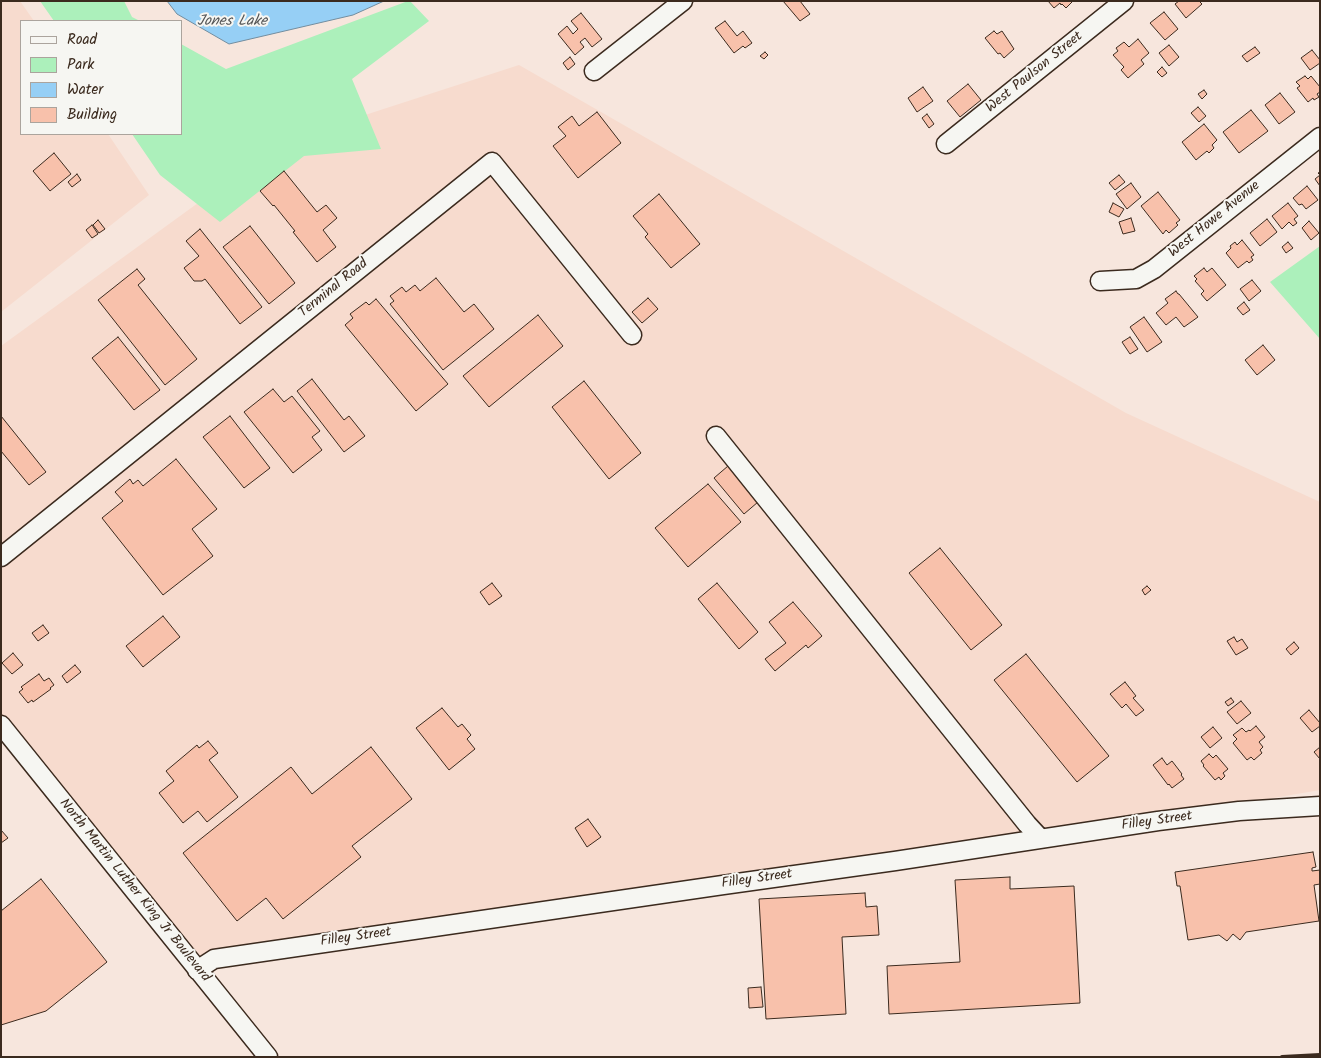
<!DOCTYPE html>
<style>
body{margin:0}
#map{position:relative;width:1321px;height:1058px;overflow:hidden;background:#f7e6dd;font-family:Kalam,sans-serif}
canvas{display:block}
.frame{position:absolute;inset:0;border:2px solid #3b2a1e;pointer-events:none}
.legend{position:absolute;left:20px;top:20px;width:162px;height:115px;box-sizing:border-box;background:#f6f6f2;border:1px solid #aba49d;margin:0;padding:6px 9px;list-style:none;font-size:15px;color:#3b2a1e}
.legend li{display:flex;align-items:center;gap:10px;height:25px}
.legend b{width:25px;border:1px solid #aba49d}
</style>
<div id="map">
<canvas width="1321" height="1058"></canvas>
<div class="frame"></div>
<ul class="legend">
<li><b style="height:6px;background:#f6f6f2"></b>Road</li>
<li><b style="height:14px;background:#acf0bb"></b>Park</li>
<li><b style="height:14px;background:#96cff5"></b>Water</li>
<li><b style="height:14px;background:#f8c1ab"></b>Building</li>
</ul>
</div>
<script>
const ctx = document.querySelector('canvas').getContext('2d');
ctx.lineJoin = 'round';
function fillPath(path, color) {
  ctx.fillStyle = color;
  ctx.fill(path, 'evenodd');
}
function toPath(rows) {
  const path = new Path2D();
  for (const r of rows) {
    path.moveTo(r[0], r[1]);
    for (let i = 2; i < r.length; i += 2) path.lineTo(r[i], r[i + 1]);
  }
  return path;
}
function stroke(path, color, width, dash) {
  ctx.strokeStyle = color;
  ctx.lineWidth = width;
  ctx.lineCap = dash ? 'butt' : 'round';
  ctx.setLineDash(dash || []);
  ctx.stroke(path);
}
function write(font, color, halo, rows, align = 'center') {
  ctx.font = font + ' Kalam,sans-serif';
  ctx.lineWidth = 4;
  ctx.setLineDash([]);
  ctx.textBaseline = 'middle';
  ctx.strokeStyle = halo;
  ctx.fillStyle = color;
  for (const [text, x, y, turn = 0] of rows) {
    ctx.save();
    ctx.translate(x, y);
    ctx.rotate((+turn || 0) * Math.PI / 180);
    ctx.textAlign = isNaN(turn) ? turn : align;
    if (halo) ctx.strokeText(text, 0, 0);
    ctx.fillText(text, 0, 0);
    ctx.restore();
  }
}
fillPath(toPath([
 [1,1,20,1,34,21,21,21,21,134,108,134,149,195,1,312],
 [519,65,1126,413,1320,502,1320,790,1040,838,197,970,1,722,1,346,282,142]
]), '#f7dbce');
fillPath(toPath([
 [40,1,124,1,132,17,140,21,54,21],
 [408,1,410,1,429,21,352,79,381,149,304,156,220,222,160,175,132,134,181,134,181,44,226,69],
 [1320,246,1320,339,1270,282]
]), '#acf0bb');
const water = toPath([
 [167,1,384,1,353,15,229,44,177,14,167,1]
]);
fillPath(water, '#96cff5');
stroke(water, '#728d9f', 1);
const building = toPath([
 [783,1,800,1,810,14,800,21,783,1],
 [1048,1,1073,1,1066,8,1062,4,1061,5,1060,3,1054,8,1048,1],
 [1179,1,1199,1,1202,4,1186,18,1175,4,1179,1],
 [1164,12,1178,29,1165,40,1150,23,1164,12],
 [581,13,602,39,592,47,585,38,580,42,584,47,575,55,558,34,567,26,573,34,578,29,571,21,581,13],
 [725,21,737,36,743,31,752,43,745,48,743,46,734,53,715,28,725,21],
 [994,31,997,34,1002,31,1014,49,1004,58,1000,53,998,54,985,38,994,31],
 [1138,39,1149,53,1141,60,1144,64,1128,78,1121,70,1124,67,1113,55,1118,51,1116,48,1124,42,1129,47,1138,39],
 [1169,45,1179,57,1169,66,1159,53,1169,45],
 [1255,47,1260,53,1247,62,1242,56,1255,47],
 [1312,50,1320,60,1320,63,1310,70,1301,58,1312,50],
 [765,52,768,55,764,59,760,56,765,52],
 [570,57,575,64,568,70,563,63,570,57],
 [1162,67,1167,73,1162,77,1157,72,1162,67],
 [1305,76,1308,79,1311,76,1320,87,1320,92,1317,94,1319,97,1314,100,1313,98,1308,102,1297,88,1300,86,1296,82,1305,76],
 [968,84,981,100,960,117,947,101,968,84],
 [923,87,933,101,917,112,908,98,923,87],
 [1204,90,1207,94,1202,99,1198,94,1204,90],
 [1280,93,1295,112,1279,124,1265,105,1280,93],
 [1198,107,1206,116,1199,122,1191,113,1198,107],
 [1251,110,1268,131,1239,153,1223,132,1251,110],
 [597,112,621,143,578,178,553,146,566,136,558,127,572,116,579,126,597,112],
 [927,114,934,124,929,128,922,118,927,114],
 [1204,124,1217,140,1212,145,1214,148,1209,153,1207,151,1196,160,1182,142,1204,124],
 [54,153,71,174,50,191,33,171,54,153],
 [284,171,317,212,326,205,337,218,323,230,336,247,317,262,293,232,295,231,274,205,273,206,260,191,284,171],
 [1320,172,1320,186,1315,179,1320,175,1318,173,1320,172],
 [77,174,81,180,72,187,68,182,77,174],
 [1119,175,1125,182,1115,190,1109,183,1119,175],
 [1131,183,1141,197,1127,209,1116,194,1131,183],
 [1307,186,1318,200,1306,209,1302,204,1299,205,1293,198,1307,186],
 [1158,192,1180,220,1176,223,1178,225,1169,233,1166,230,1163,234,1141,206,1158,192],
 [659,194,700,244,671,268,645,237,648,234,633,216,659,194],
 [1113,203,1124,209,1119,217,1109,212,1113,203],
 [1288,203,1298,216,1294,219,1297,223,1293,226,1289,222,1282,229,1272,216,1288,203],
 [1131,218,1135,231,1123,234,1119,222,1131,218],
 [1267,219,1277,232,1260,246,1250,233,1267,219],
 [98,220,105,229,99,233,93,225,98,220],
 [1309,221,1319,233,1311,240,1302,228,1309,221],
 [92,225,98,234,92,238,86,230,92,225],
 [250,226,295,283,269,304,223,247,250,226],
 [200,229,262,307,240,324,205,279,202,281,194,281,184,268,199,256,186,241,200,229],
 [1242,240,1254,255,1251,257,1253,260,1249,263,1247,261,1238,268,1226,253,1231,248,1230,246,1235,242,1237,245,1242,240],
 [1288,242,1293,248,1286,253,1282,247,1288,242],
 [1204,268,1207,272,1212,268,1226,285,1207,301,1201,294,1204,291,1195,281,1197,279,1194,276,1204,268],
 [137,269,145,279,138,285,197,359,165,385,98,300,137,269],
 [436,278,464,312,474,304,494,329,443,370,390,304,394,301,390,296,402,287,406,292,415,285,420,291,436,278],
 [1252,280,1261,291,1249,301,1240,289,1252,280],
 [1176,291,1178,294,1179,294,1198,317,1184,327,1176,317,1166,325,1156,313,1168,303,1165,299,1176,291],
 [648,298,658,309,642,323,632,312,648,298],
 [376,299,448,384,416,411,345,325,353,318,350,314,366,302,369,305,376,299],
 [1244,302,1250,310,1243,315,1237,308,1244,302],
 [538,315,563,346,489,407,463,376,538,315],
 [1144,317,1162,342,1147,352,1130,327,1144,317],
 [118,337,160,390,134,410,92,358,118,337],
 [1130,337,1138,349,1130,354,1122,342,1130,337],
 [1263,345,1275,360,1257,375,1245,360,1263,345],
 [312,379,344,420,349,416,365,436,344,452,297,391,312,379],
 [584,381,641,453,609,479,552,407,584,381],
 [273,389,284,402,292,396,320,431,312,437,322,450,293,473,244,412,273,389],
 [1,416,46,472,29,485,1,451,1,416],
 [230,416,270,468,244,488,203,437,230,416],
 [176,459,217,509,192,529,213,556,163,595,102,518,123,501,115,492,130,479,133,484,138,480,143,486,176,459],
 [728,466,758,502,744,514,714,478,728,466],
 [708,484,741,522,688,567,655,528,708,484],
 [940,548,1002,625,971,650,909,573,940,548],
 [492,583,502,596,489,605,480,592,492,583],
 [717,583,758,632,739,649,698,599,717,583],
 [1147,586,1151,590,1145,595,1142,590,1147,586],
 [793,602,822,636,808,648,806,645,775,671,765,659,786,643,769,622,793,602],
 [163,616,180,637,143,667,126,646,163,616],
 [43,625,49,633,38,641,32,633,43,625],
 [1234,637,1237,642,1242,639,1248,648,1236,655,1227,641,1234,637],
 [1294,642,1299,648,1291,655,1286,649,1294,642],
 [13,653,23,665,12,674,2,663,13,653],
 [1026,654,1109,756,1077,782,994,680,1026,654],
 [75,665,81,672,67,683,62,676,75,665],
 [39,674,44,681,49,678,54,685,50,688,51,689,33,702,32,700,28,703,19,692,23,689,21,687,39,674],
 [1125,682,1136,696,1133,698,1144,710,1136,716,1126,704,1122,708,1110,694,1125,682],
 [1231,698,1234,702,1228,706,1225,702,1231,698],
 [1241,701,1251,713,1237,724,1227,712,1241,701],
 [442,708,458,727,462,724,471,735,467,739,475,749,449,770,416,728,442,708],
 [1309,710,1320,723,1320,726,1312,732,1300,718,1309,710],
 [1256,726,1265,737,1259,742,1263,747,1260,750,1262,753,1254,760,1251,757,1247,760,1233,743,1237,739,1233,735,1242,728,1246,732,1249,730,1250,731,1256,726],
 [1213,727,1222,738,1210,748,1201,737,1213,727],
 [208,741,218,753,209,760,238,797,207,822,198,811,183,823,159,793,174,781,166,771,197,745,199,748,208,741],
 [371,747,412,799,352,846,361,857,283,919,266,898,237,921,183,853,291,767,312,794,371,747],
 [1320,747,1320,759,1314,752,1320,747],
 [1209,754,1213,758,1216,755,1228,769,1223,773,1225,776,1221,780,1219,777,1215,780,1203,766,1204,765,1201,761,1209,754],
 [1162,758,1167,765,1172,761,1182,774,1181,775,1184,779,1172,788,1169,784,1168,785,1153,765,1162,758],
 [588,819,601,837,587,847,575,828,588,819],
 [1,830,8,838,1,843,1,830],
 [1313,852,1316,867,1312,868,1312,871,1320,870,1320,884,1314,885,1319,921,1246,932,1240,940,1233,934,1227,941,1219,935,1188,940,1180,886,1177,886,1175,872,1313,852],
 [1010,877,1010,889,1074,886,1080,1003,889,1014,887,966,960,962,955,880,1010,877],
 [41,879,107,962,46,1011,1,1025,1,911,41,879],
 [865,893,866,907,877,906,879,935,842,937,846,1014,766,1019,759,899,865,893],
 [761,987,763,1007,749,1008,748,988,761,987]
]);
fillPath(building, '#f8c1ab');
stroke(building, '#3b2a1e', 1);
const minor = toPath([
 [594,71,683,1],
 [946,144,1124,1],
 [1100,281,1136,279,1154,269,1320,137],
 [716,436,1027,824,1040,838],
 [1,557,492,162,632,335],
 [1,725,268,1057],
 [197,970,214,959,723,885,895,861,1158,821,1239,811,1320,806]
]);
stroke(minor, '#3b2a1e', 21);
stroke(minor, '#f6f6f2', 18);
stroke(toPath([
 [1282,1057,1320,1055]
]), '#3b2a1e', 4);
write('14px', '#3b2a1e', '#f6f6f2', [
 ["West Paulson Street",1035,73,-39],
 ["West Howe Avenue",1215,220,-39],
 ["Terminal Road",334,289,-39],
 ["Filley Street",1157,822,-8],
 ["Filley Street",757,880,-8],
 ["North Martin Luther King Jr Boulevard",134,891,51],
 ["Filley Street",356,938,-8]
]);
write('italic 15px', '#525354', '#f6f6f2', [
 ["Jones Lake",232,22]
]);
</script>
